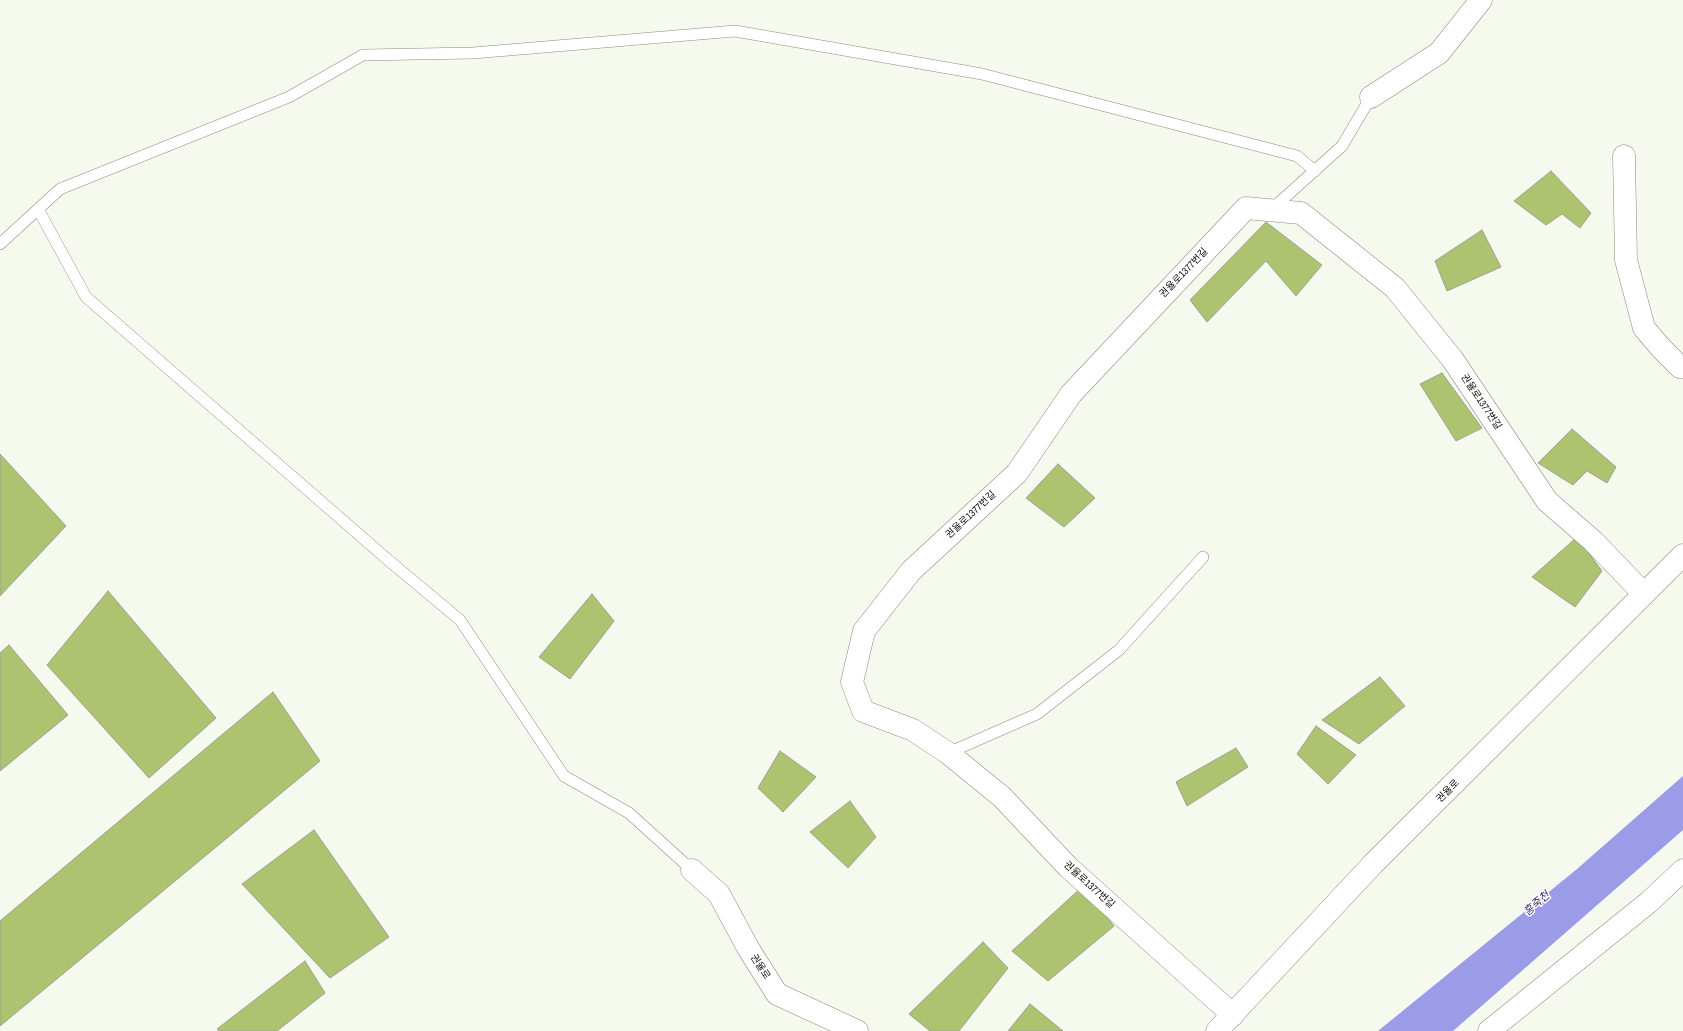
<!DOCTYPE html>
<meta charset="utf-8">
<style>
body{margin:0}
canvas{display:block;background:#f6faee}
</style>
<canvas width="1683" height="1031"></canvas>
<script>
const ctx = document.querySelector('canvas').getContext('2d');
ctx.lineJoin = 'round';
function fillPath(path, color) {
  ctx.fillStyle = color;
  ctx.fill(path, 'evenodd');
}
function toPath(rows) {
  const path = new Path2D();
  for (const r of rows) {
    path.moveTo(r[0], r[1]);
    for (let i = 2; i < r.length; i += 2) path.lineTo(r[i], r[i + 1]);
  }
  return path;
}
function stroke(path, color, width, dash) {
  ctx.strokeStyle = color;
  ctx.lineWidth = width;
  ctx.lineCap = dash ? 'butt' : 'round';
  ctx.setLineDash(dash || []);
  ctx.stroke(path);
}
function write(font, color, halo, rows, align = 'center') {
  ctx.font = font + ' "Archivo Narrow","Noto Sans KR",sans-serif';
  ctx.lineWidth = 3;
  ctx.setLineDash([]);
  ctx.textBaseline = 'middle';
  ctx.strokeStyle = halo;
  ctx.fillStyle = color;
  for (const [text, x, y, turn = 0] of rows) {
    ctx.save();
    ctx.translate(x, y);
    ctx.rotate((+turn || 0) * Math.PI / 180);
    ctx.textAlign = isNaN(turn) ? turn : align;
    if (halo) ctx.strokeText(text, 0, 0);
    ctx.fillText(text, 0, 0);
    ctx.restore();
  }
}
fillPath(toPath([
 [1683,776,1683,830,1453,1031,1378,1031,1577,869]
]), '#9b9be8');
const building = toPath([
 [1551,171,1591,213,1580,228,1562,214,1546,225,1514,201,1551,171],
 [1266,222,1322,265,1296,296,1266,261,1207,322,1190,300,1266,222],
 [1482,230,1501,267,1447,291,1435,261,1482,230],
 [1442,373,1482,428,1456,441,1420,384,1442,373],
 [1572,429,1616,467,1607,483,1587,471,1573,485,1538,463,1572,429],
 [0,454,66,526,0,596,0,454],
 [1058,464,1095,498,1064,527,1026,498,1058,464],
 [1577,537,1602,571,1575,607,1532,577,1577,537],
 [108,591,216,718,149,778,47,665,108,591],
 [592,594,614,621,570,679,539,657,592,594],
 [9,645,68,715,0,771,0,653,9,645],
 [1380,677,1405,706,1359,744,1322,720,1380,677],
 [273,692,320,761,0,1026,0,921,273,692],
 [1316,726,1356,755,1328,784,1297,754,1316,726],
 [1236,748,1248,767,1187,806,1176,782,1236,748],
 [780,751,816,777,783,812,758,788,780,751],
 [850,801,876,837,848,868,810,832,850,801],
 [314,830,389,937,330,978,242,884,314,830],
 [1083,886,1114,926,1048,981,1012,951,1083,886],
 [983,942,1008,968,959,1031,930,1031,909,1014,983,942],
 [305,961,325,993,277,1031,219,1031,217,1029,305,961],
 [1030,1004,1063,1031,1008,1031,1030,1004]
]);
fillPath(building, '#aec370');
stroke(building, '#9da095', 1);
const lane = toPath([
 [38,209,86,297,387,559,460,620,564,776,629,813,692,870],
 [1272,209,1342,146,1371,97],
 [0,244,60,189,289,97,363,55,473,53,735,31,982,74,1297,156,1315,171],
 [948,753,1037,714,1119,650,1203,557]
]);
const street = toPath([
 [1371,97,1439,53,1481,0],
 [1624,156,1626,260,1644,328,1661,348,1680,367,1683,367],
 [692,870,719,894,748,948,777,994,857,1031],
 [1233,1015,1068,867,1002,797,948,753,913,730,863,711,852,682,864,631,911,571,1017,473,1071,394,1246,208,1301,213,1395,288,1453,360,1547,501,1593,541,1644,594],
 [1489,1031,1649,902,1683,870]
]);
const secondary = toPath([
 [1217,1031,1373,864,1683,555]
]);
stroke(lane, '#898c81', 12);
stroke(street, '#898c81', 23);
stroke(secondary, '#898c81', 23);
stroke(lane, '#fff', 11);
stroke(street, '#fff', 22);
stroke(secondary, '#fff', 22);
write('10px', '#10110d', '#fff', [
 ["권율로1377번길",1184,273,-46],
 ["권율로1377번길",1481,402,56],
 ["권율로1377번길",971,515,-43],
 ["권율로",1448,791,-45],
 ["권율로1377번길",1089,885,42],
 ["권율로",760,967,57]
]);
write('italic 11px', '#2c1c74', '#fff', [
 ["홍죽천",1537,904,-41]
]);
</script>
